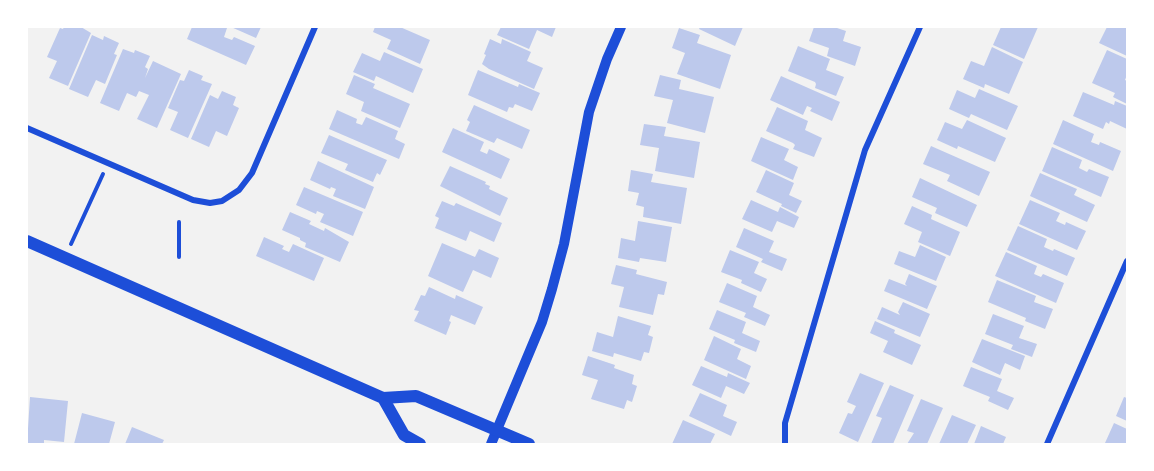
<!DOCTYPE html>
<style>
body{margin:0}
#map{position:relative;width:1154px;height:471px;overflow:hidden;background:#f2f2f2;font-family:Montserrat,sans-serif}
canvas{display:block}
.frame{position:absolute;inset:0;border:28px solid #fff;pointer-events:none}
</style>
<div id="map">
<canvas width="1154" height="471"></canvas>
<div class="frame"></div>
</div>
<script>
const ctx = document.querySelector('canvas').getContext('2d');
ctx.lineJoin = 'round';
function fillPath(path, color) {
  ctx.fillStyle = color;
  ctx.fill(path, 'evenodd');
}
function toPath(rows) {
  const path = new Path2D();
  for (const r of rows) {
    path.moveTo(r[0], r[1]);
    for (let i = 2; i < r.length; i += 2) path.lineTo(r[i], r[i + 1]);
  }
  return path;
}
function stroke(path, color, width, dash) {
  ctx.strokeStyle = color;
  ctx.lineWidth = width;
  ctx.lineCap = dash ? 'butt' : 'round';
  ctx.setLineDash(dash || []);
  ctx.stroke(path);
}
fillPath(toPath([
 [64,27,81,27,91,33,68,86,49,78,57,61,47,57,60,28,63,29],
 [192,27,224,27,227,28,224,37,232,40,234,37,255,46,246,65,187,39],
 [231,27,261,27,256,38],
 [375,27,400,27,430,40,420,64,387,49,391,40,373,32],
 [501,27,556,27,552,37,537,30,529,49,497,35],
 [700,27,743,27,735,46,699,29],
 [814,27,834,27,846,31,843,41,861,47,855,66,827,56,829,48,809,41],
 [1001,27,1038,27,1024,59,993,45],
 [1107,27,1127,27,1127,56,1099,43],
 [679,28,700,35,697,43,731,55,720,89,677,74,685,53,672,48],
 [92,35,103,40,104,36,119,43,114,54,117,55,105,84,96,80,88,97,69,89],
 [490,39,501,44,502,39,531,52,527,61,543,68,534,89,489,69,482,64,486,55,484,54],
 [798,46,830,59,826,70,844,77,836,96,815,88,816,84,815,82,788,71],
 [992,47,1023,62,1009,94,985,84,984,88,963,79,971,61,984,66],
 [123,49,134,53,135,50,150,56,145,67,148,69,145,78,153,61,181,74,157,128,137,119,149,95,139,91,136,97,127,93,119,111,100,103],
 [1107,50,1127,59,1127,75,1125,80,1127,81,1127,104,1113,97,1115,93,1092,83],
 [384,52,423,69,413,93,376,76,374,81,353,72,362,53,380,61],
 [189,70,203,76,201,80,212,84,188,138,170,130,178,112,168,108,180,80,184,81],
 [478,70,518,87,519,84,540,93,532,111,515,104,513,108,509,107,507,112,468,95],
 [354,75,375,84,373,88,410,104,400,128,361,111,364,102,346,94],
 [660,75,681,80,679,89,714,97,705,133,667,123,673,100,654,96],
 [781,76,840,102,832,121,810,111,812,108,807,106,803,115,770,100],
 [979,89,1018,106,1007,130,971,114,969,118,949,109,957,90,975,98],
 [222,91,236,97,233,105,239,108,227,136,216,131,209,147,191,139,210,95,218,99],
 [1083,92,1114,105,1115,101,1127,106,1127,129,1110,121,1109,124,1106,122,1103,129,1073,116],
 [474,105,530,130,522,149,497,138,494,143,466,131,470,122,467,120],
 [777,107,808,121,805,130,822,138,814,157,793,149,795,145,793,143,766,131],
 [337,110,357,119,356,123,362,125,366,117,398,131,395,139,405,144,399,159,329,129],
 [967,120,1006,138,995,162,958,146,957,149,937,140,945,122,962,129],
 [1063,120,1094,134,1091,142,1099,145,1100,142,1121,151,1113,171,1053,144],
 [644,124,666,127,664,136,700,142,694,178,655,171,659,148,640,145],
 [453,128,484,142,480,151,487,154,489,149,510,159,501,179,442,152],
 [329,135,387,160,380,175,377,173,373,182,345,170,348,164,321,153],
 [761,137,789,149,784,160,798,167,793,180,751,161],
 [931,146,990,172,979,196,947,181,950,175,923,164],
 [1052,147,1082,160,1079,168,1087,172,1089,169,1109,177,1101,197,1042,171],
 [318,161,374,187,365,209,333,196,336,189,331,187,330,189,310,180],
 [450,166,486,182,485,184,490,186,489,189,508,198,500,216,440,186],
 [631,170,653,174,651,182,687,188,681,224,643,217,644,207,636,205,639,193,628,191],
 [766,170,794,183,789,195,802,201,796,213,781,206,782,204,756,192],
 [1040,173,1077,189,1074,195,1095,205,1087,222,1030,196],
 [920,178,977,205,967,227,935,213,937,208,912,197],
 [304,187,363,212,353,236,320,222,324,214,317,211,316,214,296,205],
 [751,200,778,212,780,207,799,217,794,228,777,221,772,232,742,219],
 [1030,200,1060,213,1056,221,1065,225,1066,222,1086,231,1077,250,1019,224],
 [442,201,454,206,456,203,502,223,494,242,470,231,466,241,435,228,439,218,435,216],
 [912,206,932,215,931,219,960,232,950,256,918,242,922,232,904,224],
 [290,212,311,221,309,224,324,231,325,228,349,242,340,262,305,247,306,243,300,240,300,238,282,230],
 [638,221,672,227,666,262,640,258,639,262,618,258,621,238,635,241],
 [1018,226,1047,239,1044,247,1053,251,1054,249,1075,258,1067,276,1007,250],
 [744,228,774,241,769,252,787,259,782,271,761,262,763,259,736,247],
 [264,237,284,246,282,249,289,252,293,244,324,258,314,281,256,256],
 [442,243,475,257,479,249,499,258,491,278,473,270,463,292,428,276],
 [920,245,946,257,936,281,894,264,899,251,915,257],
 [730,250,759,262,754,273,767,279,761,292,741,283,742,280,721,272],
 [1006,252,1037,266,1034,274,1041,277,1043,274,1064,283,1056,303,995,276],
 [616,265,637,270,636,274,667,282,664,295,658,294,653,315,619,307,624,287,611,284],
 [909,274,937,286,927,309,884,291,889,279,907,286,905,284],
 [997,280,1036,296,1034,302,1053,309,1045,329,1025,321,1026,318,988,302],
 [727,283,757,296,753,307,770,315,765,326,744,317,746,313,719,302],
 [429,287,455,299,456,295,483,307,475,325,451,315,449,321,451,322,446,335,414,321,419,311,414,310,421,295,425,296],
 [903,302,930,314,920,337,877,319,882,307,900,315,898,312],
 [717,310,746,322,742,333,760,341,756,352,734,343,735,340,709,329],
 [993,314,1024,326,1019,338,1037,344,1032,357,1011,349,1013,345,985,334],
 [618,316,651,326,648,335,653,337,649,353,644,352,641,361,614,353,613,357,592,351,597,332,613,337],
 [875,321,895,330,894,333,921,345,912,365,883,352,888,341,870,333],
 [714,336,741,349,737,359,751,366,746,379,704,360],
 [982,339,1025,356,1020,370,1005,363,1000,375,972,362],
 [588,356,615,365,614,368,634,375,632,384,637,386,632,402,627,400,624,409,591,399,598,380,582,375],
 [701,366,727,377,728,373,750,383,744,394,726,386,721,398,692,385],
 [971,367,1002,379,997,391,1014,398,1008,410,988,401,990,397,963,386],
 [860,373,884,383,858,442,839,433,848,413,852,414,856,406,847,402],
 [890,385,914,395,893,444,871,444,882,418,876,416],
 [700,393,727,405,723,416,737,422,731,436,689,416],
 [30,397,68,401,64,442,44,440,44,444,27,444],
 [1124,397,1127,398,1127,421,1116,416],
 [921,399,943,408,927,444,907,444,914,433,907,431],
 [82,413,115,422,109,444,74,444],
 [952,415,976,425,967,444,939,444],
 [683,420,715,434,710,444,672,444],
 [1114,423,1127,429,1127,444,1105,443],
 [981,426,1006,437,1003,444,974,444],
 [132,427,164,440,162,444,125,444]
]), '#bdc9ec');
stroke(toPath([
 [179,222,179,257],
 [71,244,103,174]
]), '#1d4ed8', 4);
stroke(toPath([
 [27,128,193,200,210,203,222,201,239,190,252,173,315,27],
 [785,444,785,423,865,150,920,27],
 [1047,444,1127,261]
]), '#1d4ed8', 6);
stroke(toPath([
 [491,444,542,322,552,289,564,244,589,112,607,59,621,27]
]), '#1d4ed8', 10);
stroke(toPath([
 [27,241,383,398,416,396,529,444],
 [383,398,404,435,420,444]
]), '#1d4ed8', 12);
</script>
